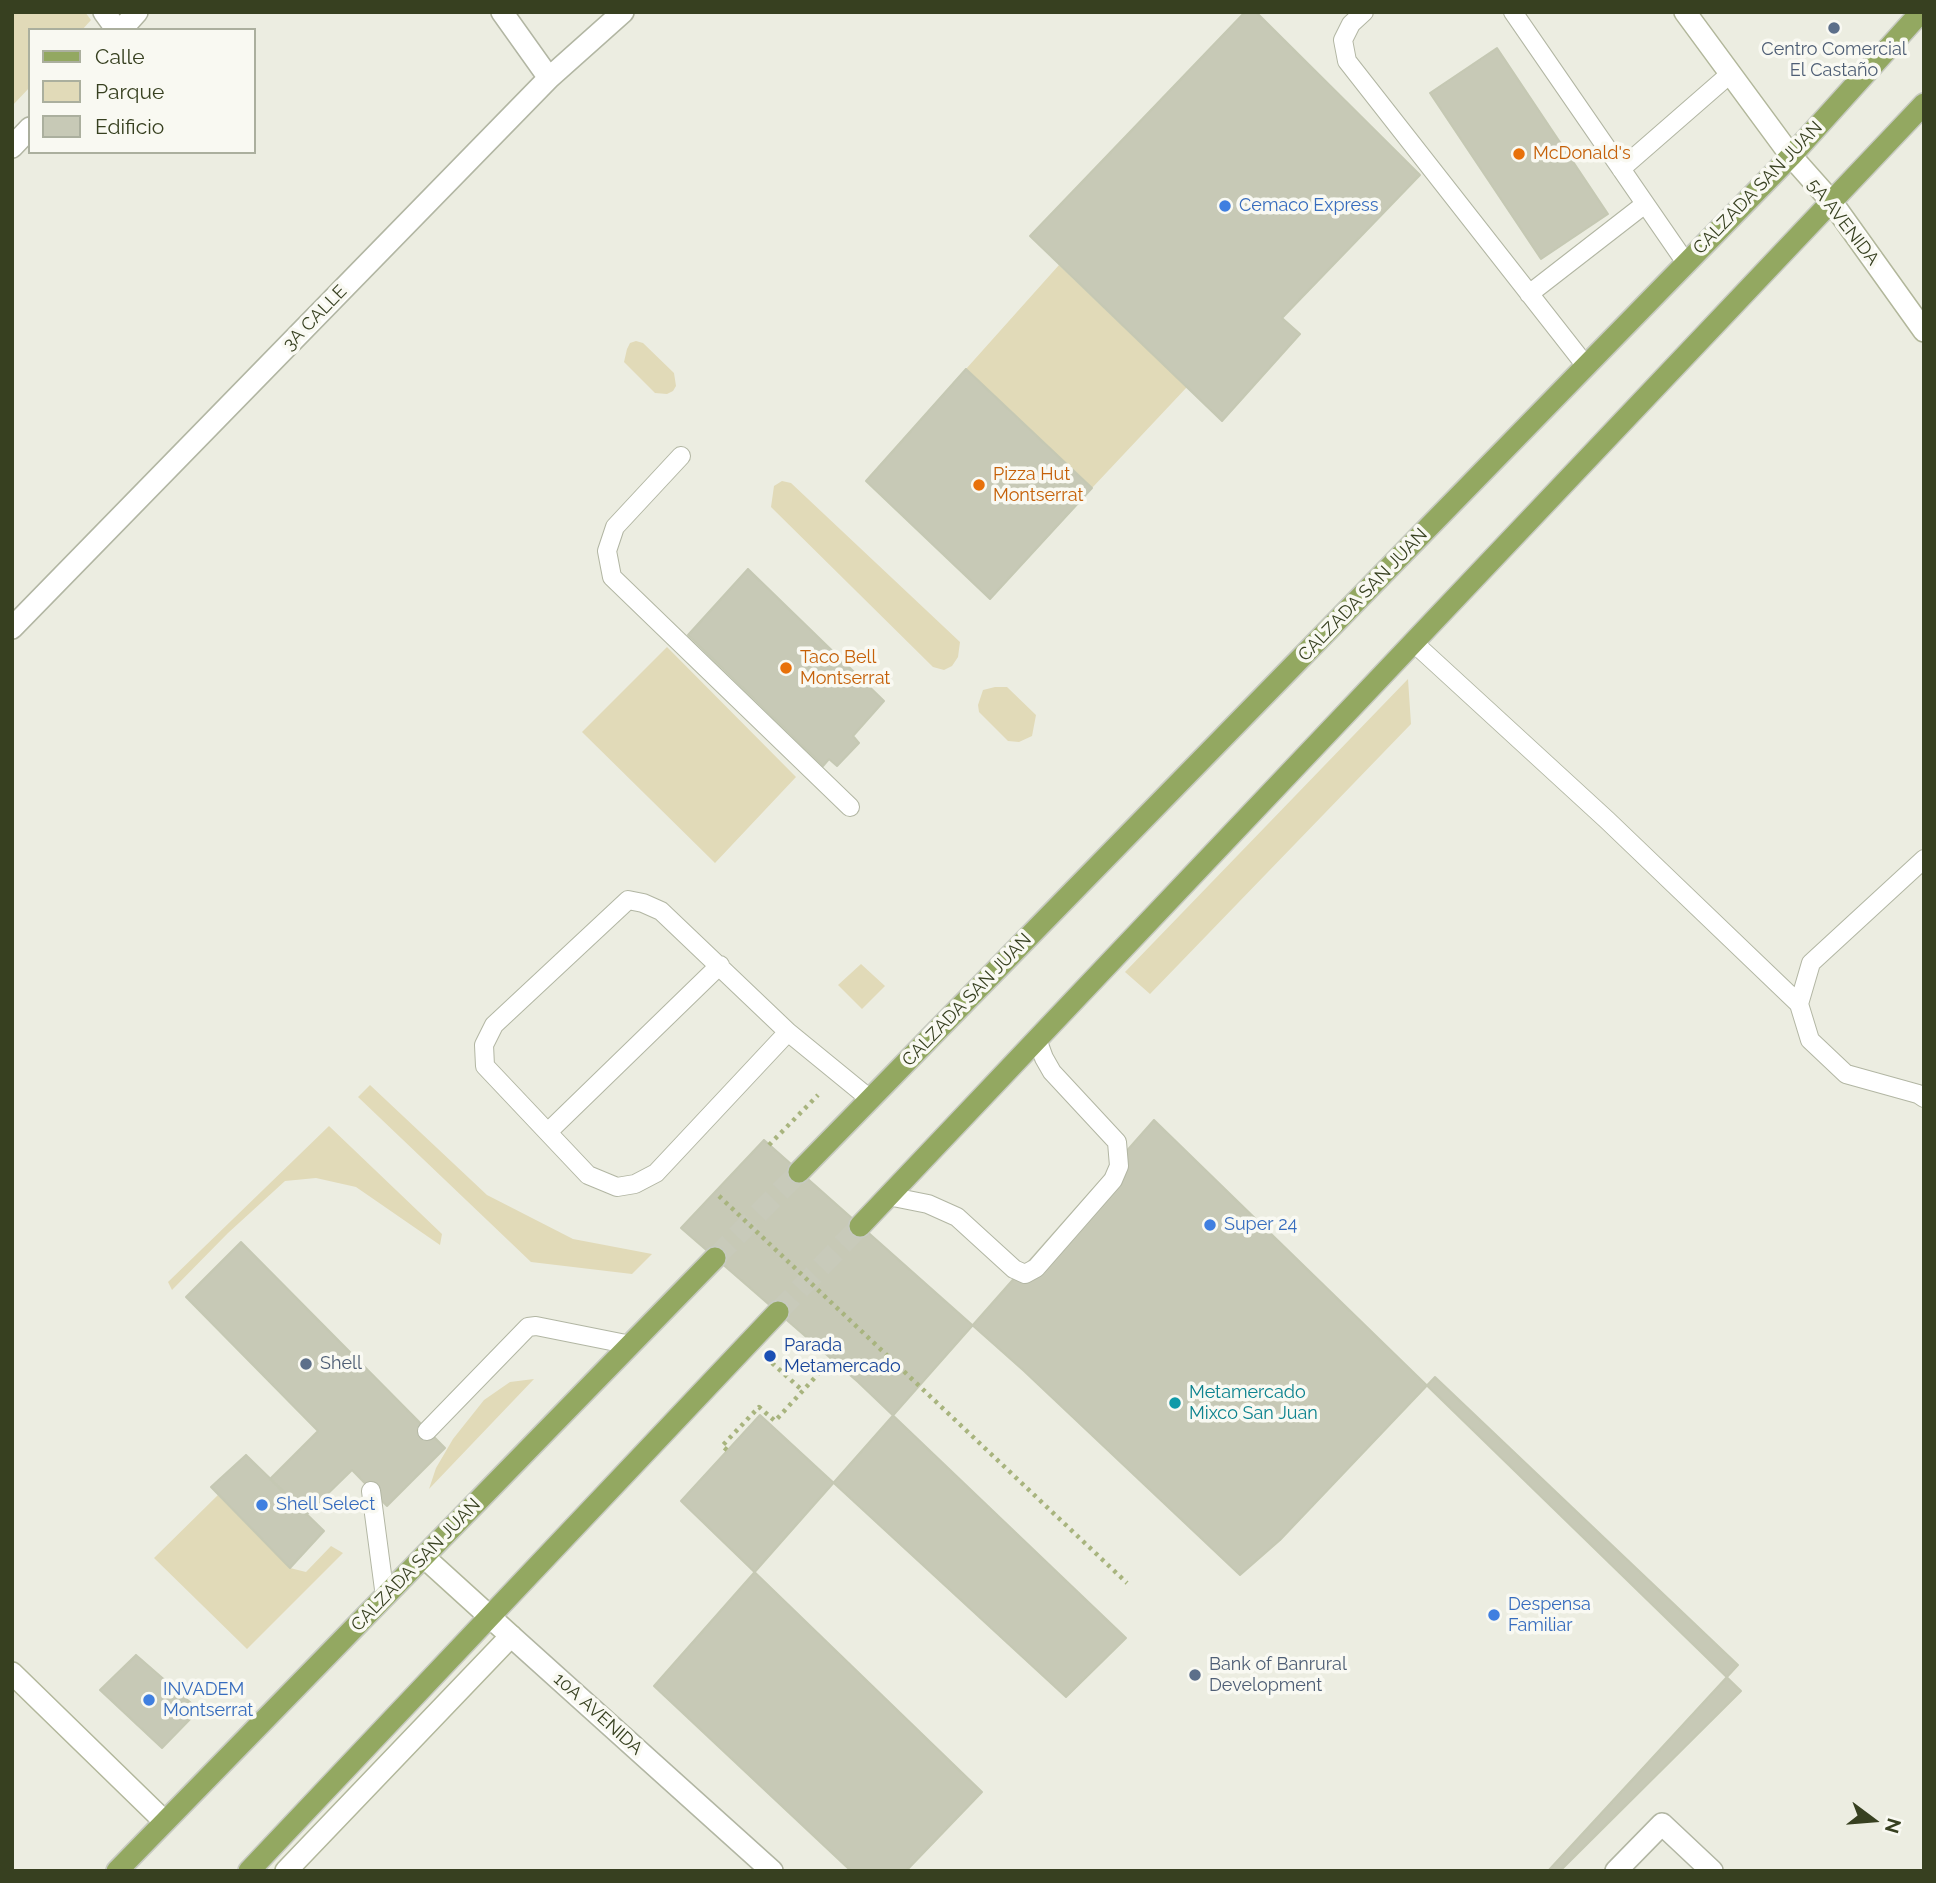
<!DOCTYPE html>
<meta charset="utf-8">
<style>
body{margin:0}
#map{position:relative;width:1936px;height:1883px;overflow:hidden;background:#ecede1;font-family:Raleway,sans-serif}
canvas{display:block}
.frame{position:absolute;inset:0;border:14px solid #374020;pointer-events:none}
.legend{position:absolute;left:28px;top:28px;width:228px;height:126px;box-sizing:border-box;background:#f9f9f2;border:2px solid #abaf9e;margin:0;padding:9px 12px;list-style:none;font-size:21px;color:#374020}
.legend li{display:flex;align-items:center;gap:14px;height:35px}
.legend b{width:35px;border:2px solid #abaf9e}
.north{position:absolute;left:1838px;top:1785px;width:70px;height:70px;-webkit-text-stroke:5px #f9f9f2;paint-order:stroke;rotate:106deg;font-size:19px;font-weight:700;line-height:28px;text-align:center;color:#374020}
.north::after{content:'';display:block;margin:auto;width:24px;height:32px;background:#374020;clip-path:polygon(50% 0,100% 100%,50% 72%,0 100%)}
</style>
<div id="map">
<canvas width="1936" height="1883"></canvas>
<div class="frame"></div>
<ul class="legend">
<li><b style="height:9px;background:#93a861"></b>Calle</li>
<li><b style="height:19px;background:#e1dab8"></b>Parque</li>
<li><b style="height:19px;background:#c7c9b6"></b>Edificio</li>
</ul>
<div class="north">N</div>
</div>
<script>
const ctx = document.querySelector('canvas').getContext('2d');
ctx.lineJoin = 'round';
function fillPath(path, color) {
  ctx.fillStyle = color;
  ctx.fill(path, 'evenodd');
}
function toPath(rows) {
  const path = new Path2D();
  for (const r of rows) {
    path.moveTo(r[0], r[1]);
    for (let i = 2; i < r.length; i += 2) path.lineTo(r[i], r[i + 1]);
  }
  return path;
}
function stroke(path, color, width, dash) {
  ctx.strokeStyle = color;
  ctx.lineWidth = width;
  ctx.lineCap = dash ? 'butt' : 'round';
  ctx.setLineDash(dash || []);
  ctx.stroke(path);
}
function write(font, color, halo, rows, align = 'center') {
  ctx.font = font + ' Raleway,sans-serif';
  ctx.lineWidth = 7;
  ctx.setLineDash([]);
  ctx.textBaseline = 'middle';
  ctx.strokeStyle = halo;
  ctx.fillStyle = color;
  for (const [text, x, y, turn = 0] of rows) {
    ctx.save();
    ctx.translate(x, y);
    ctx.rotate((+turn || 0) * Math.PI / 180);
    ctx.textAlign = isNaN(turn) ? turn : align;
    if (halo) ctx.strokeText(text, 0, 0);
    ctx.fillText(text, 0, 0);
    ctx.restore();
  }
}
fillPath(toPath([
 [12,12,85,12,91,20,82,30,30,30,30,87,12,106],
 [1059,265,1187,387,1092,488,966,369],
 [636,341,643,343,674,373,676,386,673,391,667,394,655,393,624,362,627,349,630,343],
 [782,481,791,483,960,642,958,657,952,666,944,670,933,667,771,507,774,486],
 [667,647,796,777,715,863,582,732],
 [1408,679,1411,724,1150,994,1125,972],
 [995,687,1007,687,1036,715,1032,736,1019,742,1008,741,979,712,978,705,983,690],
 [861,964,885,986,862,1009,838,985],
 [370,1085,487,1195,573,1239,652,1254,632,1274,531,1262,358,1097],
 [329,1126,442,1234,440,1245,356,1187,316,1178,285,1181,228,1233,172,1290,168,1282],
 [534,1379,429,1489,436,1468,453,1439,484,1400,510,1382],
 [218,1495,290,1568,306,1572,331,1546,343,1553,247,1649,154,1558]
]), '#e1dab8');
const building = toPath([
 [1245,12,1256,12,1420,175,1282,318,1300,334,1222,421,1030,236,1245,12],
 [1497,48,1608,214,1541,259,1430,93,1497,48],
 [966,369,1092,488,990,599,866,481,966,369],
 [748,569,884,701,853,736,859,743,837,766,829,759,823,766,818,761,688,635,748,569],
 [1154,1120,1741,1691,1560,1871,851,1871,654,1686,1154,1120],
 [764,1140,1024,1371,1240,1575,1280,1540,1435,1377,1738,1665,1548,1871,906,1871,982,1792,681,1501,760,1415,1066,1697,1126,1638,858,1382,681,1228,764,1140],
 [241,1242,445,1448,387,1506,352,1470,306,1515,270,1479,318,1431,186,1297,241,1242],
 [246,1455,324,1531,290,1568,211,1487,246,1455],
 [136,1655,199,1710,162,1748,100,1690,136,1655]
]);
fillPath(building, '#c7c9b6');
stroke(building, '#c5c8b3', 2);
stroke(toPath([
 [715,1258,799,1172],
 [778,1312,860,1226]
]), '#c8caba', 21, [21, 10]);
const lane = toPath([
 [1364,12,1351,24,1343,40,1347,61,1586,366],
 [1513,12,1686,263],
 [1621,169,1730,74],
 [1529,294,1645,204],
 [681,456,615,527,607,551,612,577,850,807],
 [1413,642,1607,820,1799,1004],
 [1924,859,1811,963,1799,1004,1810,1040,1846,1074,1918,1094,1924,1098],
 [788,1032,656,1173,635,1184,617,1187,588,1175,485,1066,484,1045,494,1025,628,900,643,903,661,911,788,1032,870,1099],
 [548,1132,720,965],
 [888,1196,928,1204,957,1217,1014,1269,1025,1274,1036,1268,1113,1180,1119,1166,1117,1142,1052,1072,1044,1058,1037,1039],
 [427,1431,528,1327,536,1326,631,1345],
 [371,1491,385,1597]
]);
const street = toPath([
 [104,12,117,30],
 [502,12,549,78],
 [121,30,137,12],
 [12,147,30,128],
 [12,628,549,78,623,12],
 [511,1636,772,1871],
 [1616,1871,1662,1824,1712,1871]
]);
const secondary = toPath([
 [1685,12,1791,156,1831,201,1924,331],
 [12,1673,164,1821],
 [286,1871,511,1636,424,1557]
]);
const primary = toPath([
 [799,1172,1791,156,1921,12],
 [860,1226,1924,104],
 [117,1871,715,1258],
 [249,1871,778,1312]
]);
stroke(lane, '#b2b6a3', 20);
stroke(street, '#b2b6a3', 24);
stroke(secondary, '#b2b79b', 24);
stroke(primary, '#c7cac1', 24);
stroke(toPath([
 [769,1145,818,1095],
 [772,1363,803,1391],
 [727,1450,722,1446,759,1407,775,1421,832,1359]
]), '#a8b47e', 4.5, [3.5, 5]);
stroke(lane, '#fff', 18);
stroke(street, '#fff', 21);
stroke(secondary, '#fff', 21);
stroke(primary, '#93a861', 21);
stroke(toPath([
 [719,1196,1127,1583]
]), '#a8b47e', 4.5, [3.5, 5]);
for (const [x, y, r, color] of [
 [1834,28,7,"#5c6f8a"],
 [1519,154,7,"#e8710a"],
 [1225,206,7,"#3f7fe0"],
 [979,485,7,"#e8710a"],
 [786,668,7,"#e8710a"],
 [1210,1225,7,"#3f7fe0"],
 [770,1356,7,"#1a4fb4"],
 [306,1364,7,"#5c6f8a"],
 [1175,1403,7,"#0f9aa8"],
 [262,1505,7,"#3f7fe0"],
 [1494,1615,7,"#3f7fe0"],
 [1195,1675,7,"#5c6f8a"],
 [149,1700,7,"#3f7fe0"]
]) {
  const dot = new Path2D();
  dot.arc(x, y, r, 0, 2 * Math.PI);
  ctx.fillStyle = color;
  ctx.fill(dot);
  stroke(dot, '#f9f9f2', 2.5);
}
write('18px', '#4e5e75', '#f9f9f2', [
 ["Centro Comercial",1834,50,"center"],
 ["El Castaño",1834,71,"center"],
 ["Shell",320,1364],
 ["Bank of Banrural",1209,1665],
 ["Development",1209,1686]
], 'left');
write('18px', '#c56008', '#f9f9f2', [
 ["McDonald's",1533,154],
 ["Pizza Hut",993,475],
 ["Montserrat",993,496],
 ["Taco Bell",800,658],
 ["Montserrat",800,679]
], 'left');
write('18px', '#374020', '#f9f9f2', [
 ["CALZADA SAN JUAN",1758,188,-46],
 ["5A AVENIDA",1843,222,52],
 ["3A CALLE",315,318,-46],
 ["CALZADA SAN JUAN",1363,595,-46],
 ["CALZADA SAN JUAN",967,1000,-46],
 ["CALZADA SAN JUAN",416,1565,-46],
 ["10A AVENIDA",598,1714,42]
]);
write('18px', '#366cbe', '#f9f9f2', [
 ["Cemaco Express",1239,206],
 ["Super 24",1224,1225],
 ["Shell Select",276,1505],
 ["Despensa",1508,1605],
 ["Familiar",1508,1626],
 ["INVADEM",163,1690],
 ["Montserrat",163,1711]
], 'left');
write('18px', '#164399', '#f9f9f2', [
 ["Parada",784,1346],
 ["Metamercado",784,1367]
], 'left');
write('18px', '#0d838f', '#f9f9f2', [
 ["Metamercado",1189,1393],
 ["Mixco San Juan",1189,1414]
], 'left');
</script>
